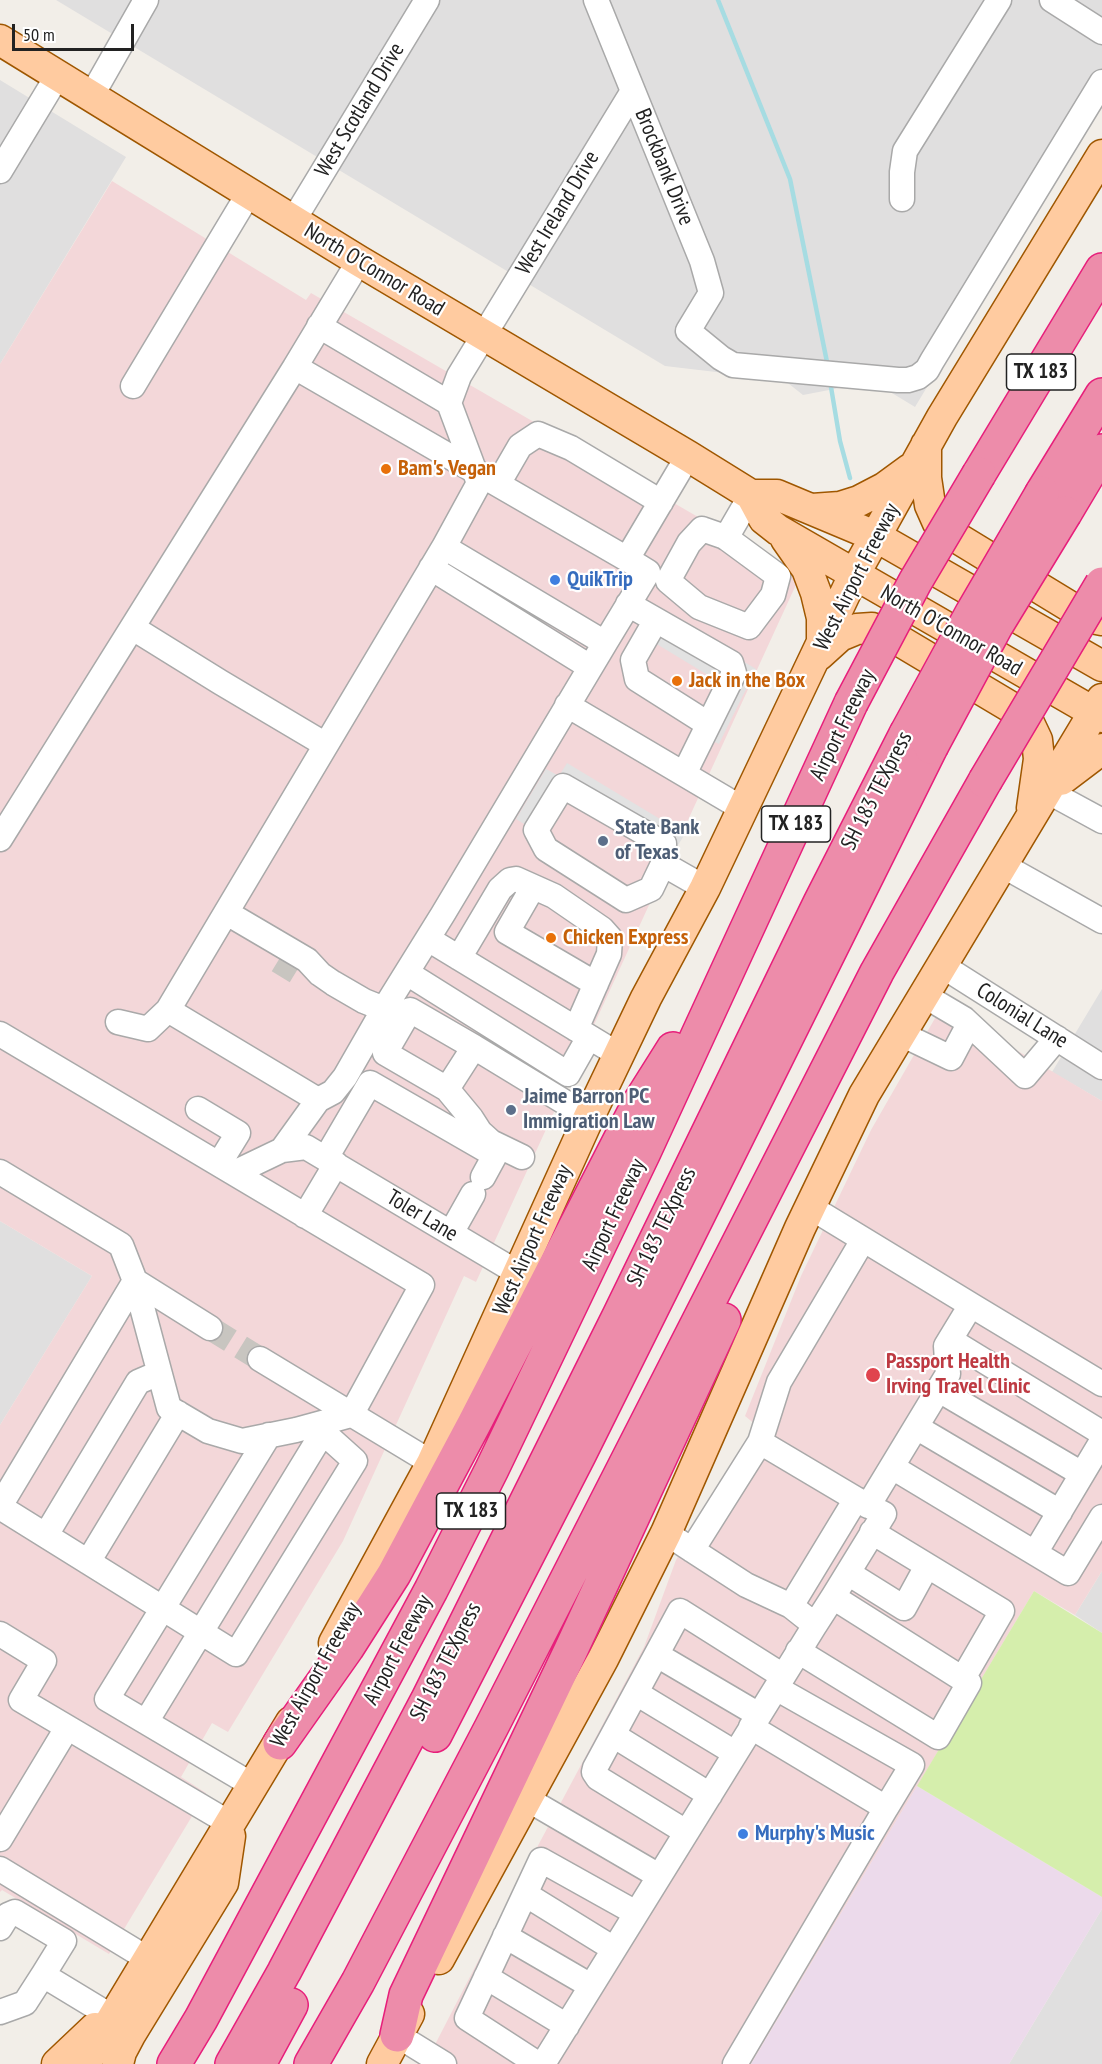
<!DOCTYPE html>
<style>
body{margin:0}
#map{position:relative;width:1102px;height:2064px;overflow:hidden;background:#f2eee8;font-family:"PT Sans Narrow",sans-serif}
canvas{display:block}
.scale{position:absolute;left:12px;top:24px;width:122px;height:27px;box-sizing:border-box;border:3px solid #222;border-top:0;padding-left:8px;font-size:18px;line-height:21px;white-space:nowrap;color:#222;-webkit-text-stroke:4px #fff;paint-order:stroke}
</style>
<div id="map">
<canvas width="1102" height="2064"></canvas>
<div class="scale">50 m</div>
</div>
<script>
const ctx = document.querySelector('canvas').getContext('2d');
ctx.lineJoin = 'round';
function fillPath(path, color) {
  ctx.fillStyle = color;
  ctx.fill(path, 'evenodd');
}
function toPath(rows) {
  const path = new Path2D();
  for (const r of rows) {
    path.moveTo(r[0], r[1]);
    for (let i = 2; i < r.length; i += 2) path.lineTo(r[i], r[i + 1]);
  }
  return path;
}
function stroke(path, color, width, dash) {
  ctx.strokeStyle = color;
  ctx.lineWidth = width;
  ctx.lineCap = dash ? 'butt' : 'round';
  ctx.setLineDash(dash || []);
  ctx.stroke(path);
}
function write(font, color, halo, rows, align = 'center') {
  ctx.font = font + ' "PT Sans Narrow",sans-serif';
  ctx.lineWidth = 4.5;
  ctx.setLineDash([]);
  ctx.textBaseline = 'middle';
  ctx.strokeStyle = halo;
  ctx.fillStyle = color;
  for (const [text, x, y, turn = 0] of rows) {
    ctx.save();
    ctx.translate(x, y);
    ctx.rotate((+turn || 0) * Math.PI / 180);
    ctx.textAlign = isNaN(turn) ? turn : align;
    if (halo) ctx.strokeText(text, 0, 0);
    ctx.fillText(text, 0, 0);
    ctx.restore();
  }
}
fillPath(toPath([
 [56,0,1102,0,1102,96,915,407,887,390,855,385,803,395,784,380,665,366],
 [0,80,126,157,0,364],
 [1102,989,1102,1101,1052,1072],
 [0,1221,92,1276,0,1425],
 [1102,1571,1102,1633,1075,1615],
 [1102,1909,1102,2064,1009,2064]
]), '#e0dfdf');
fillPath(toPath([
 [112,181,306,300,311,293,800,576,476,1282,464,1276,343,1541,228,1732,212,1723,181,1777,206,1793,109,1954,2,1890,0,1892,0,1425,92,1276,0,1221,0,364],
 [942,1006,1102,1101,1102,1571,1075,1615,1034,1591,751,2064,425,2064,526,1868,644,1647,676,1560,756,1425,745,1416,801,1276,871,1130]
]), '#f3d7d9');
fillPath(toPath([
 [917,1786,1102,1897,1102,1909,1009,2064,751,2064]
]), '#ecdaeb');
fillPath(toPath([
 [1034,1591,1102,1633,1102,1897,917,1786]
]), '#d5eeac');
fillPath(toPath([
 [670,617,756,669,719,744,691,731,716,680,655,643],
 [567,763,685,834,668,861,568,801,545,837,516,819,546,769,559,776]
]), '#e2e2e2');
stroke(toPath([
 [718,0,790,179,828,367],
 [830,381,840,441,850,478]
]), '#a6dce2', 4.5);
stroke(toPath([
 [278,961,296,972],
 [210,1328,260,1359]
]), '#c8c5c0', 24, [24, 12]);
const minor = toPath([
 [596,0,702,261,711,293,688,331,721,358,733,365,898,380,908,380,918,377,927,370,932,361,1102,82],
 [1052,0,1102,32],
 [633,91,459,376,449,403,479,483,444,547,605,643,648,572,627,559,688,456],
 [92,95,146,0],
 [0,171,58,75],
 [902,199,902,172,905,151,999,0],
 [293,221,427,0],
 [359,261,295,367,627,559],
 [319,326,449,403],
 [133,386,249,193],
 [498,484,520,446,538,434,571,448,661,502],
 [702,529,725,537,778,576,773,595,749,627,699,607,668,581,689,543,702,529],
 [726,538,751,495],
 [431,568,590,667],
 [628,604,731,663,734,673,684,774],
 [656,620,633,660,637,679,708,724],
 [133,628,220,682,326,745],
 [567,705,743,809],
 [1047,791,1102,821],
 [0,839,295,367],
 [663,864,651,889,626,900,546,849,536,830,563,786,664,844,663,864,705,888],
 [1002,865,1102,921],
 [533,887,507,932,596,984],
 [227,913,307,960,320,974,333,983,364,1001,384,1009,443,914,605,643],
 [428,939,619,1055],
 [459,958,500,889,510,880,516,879,554,896,602,929,610,938,609,954,576,1029],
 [941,965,1102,1067],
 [407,973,568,1074,589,1037],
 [925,996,964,1019,1025,1076,1057,1038],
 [168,1010,318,1100,333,1092,345,1077,384,1009],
 [118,1022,148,1029,168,1010,444,547],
 [0,1034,422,1285,351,1415,296,1430,242,1441,208,1431,169,1408,135,1281,121,1245,0,1172],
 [901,1034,951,1058,969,1024],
 [474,1047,447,1089,385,1053,410,1010,474,1047,589,1117],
 [447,1089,471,1118,480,1132,491,1142,522,1157],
 [198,1109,238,1133,219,1164],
 [282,1150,318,1100],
 [326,1158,370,1083,495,1155,483,1177],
 [234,1173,282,1150,306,1147,518,1273],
 [810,1207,971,1305],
 [305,1216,336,1164],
 [451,1233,473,1194],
 [950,1340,1102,1433],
 [260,1359,432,1463],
 [939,1390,1082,1474],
 [916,1427,1060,1512],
 [760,1442,779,1382,863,1240],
 [892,1467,1068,1573,1102,1517],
 [0,1506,135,1281,210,1328],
 [868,1506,948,1374,946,1346,971,1305,1102,1384],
 [0,1507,236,1654,355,1461,315,1425],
 [872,1532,1002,1611,969,1668],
 [666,1533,692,1550,746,1585,791,1606,856,1499,760,1442,692,1550],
 [46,1535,138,1382,159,1373],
 [1035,1553,1102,1441],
 [88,1562,178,1413],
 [848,1573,904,1608,927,1566],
 [833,1597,884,1514,856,1499],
 [0,1634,44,1661,21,1700,231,1824],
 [798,1651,938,1737,969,1683,833,1597,815,1625],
 [657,1655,759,1715],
 [636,1693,735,1753],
 [146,1722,323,1432],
 [751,1727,886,1808,912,1765,776,1688],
 [613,1735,710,1795],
 [254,1786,107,1699,269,1435],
 [527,1799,659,1876],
 [686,1832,598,1778,594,1772,595,1768,680,1611,783,1676],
 [0,1839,67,1728],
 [0,1869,148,1959],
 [525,1894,614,1949],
 [0,1928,8,1915,15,1912,64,1941,43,1975],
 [505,1936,591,1986],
 [486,1977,567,2026],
 [0,2012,25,2003,43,1975,104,2012],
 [397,2035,444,2064],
 [538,2064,467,2018,541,1860,636,1913],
 [543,2064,815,1625,791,1606],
 [735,2064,886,1808]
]);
const major = toPath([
 [0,40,359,261,688,456,751,495,764,519,778,530,1102,717],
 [926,445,926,478,930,505,938,523,959,539,1087,617,1102,620],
 [751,495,777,495,875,536,1102,666],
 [812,509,840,507,859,501,884,488,910,469],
 [786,539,807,569,816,593,822,618,822,642],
 [819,655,840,636,857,629,872,628,895,638,1014,709,1028,721,1037,740,1039,759,1032,808],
 [1061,780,1102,749],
 [334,1643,432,1463,589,1117,646,998,705,888,854,575,942,417,1102,155],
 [439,1959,603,1659,666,1533,800,1228,864,1095,1102,699],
 [57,2064,95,2028],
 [85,2064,291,1722],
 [118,2064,121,2052,130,2035,223,1883,230,1836],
 [382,2064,409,2014]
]);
const highway = toPath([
 [979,474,1102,270],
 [1042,493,1102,395],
 [1065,513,1102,451],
 [435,1735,579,1455,931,747],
 [280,1743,347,1648,394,1574,474,1424,639,1103,673,1049],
 [397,2035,406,1995,570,1652,724,1320],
 [174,2064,201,2019,431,1590,492,1469,644,1152,851,703],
 [232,2064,284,1972,427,1701,619,1316,820,903,906,734],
 [259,2064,291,2005],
 [311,2064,358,1982,491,1728,877,972,985,781]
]);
stroke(minor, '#a9a9a9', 27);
stroke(major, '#9f5700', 33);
stroke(highway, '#e71f7b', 36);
stroke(minor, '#fff', 24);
stroke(major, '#ffcba0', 30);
stroke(highway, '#ed8caa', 33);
const highwayBridge = toPath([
 [851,703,915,582,979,474],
 [906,734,972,613,1042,493],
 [931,747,996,626,1065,513],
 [985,781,1102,584]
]);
stroke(highwayBridge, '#e71f7b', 36, []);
stroke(highwayBridge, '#ed8caa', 33);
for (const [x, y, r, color] of [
 [386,469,6,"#e8710a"],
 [555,580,6,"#3f7fe0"],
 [677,681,6,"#e8710a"],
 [603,841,6,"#5c6f8a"],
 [551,938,6,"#e8710a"],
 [511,1110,6,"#5c6f8a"],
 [873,1375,8,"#e0444e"],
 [743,1834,6,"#3f7fe0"]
]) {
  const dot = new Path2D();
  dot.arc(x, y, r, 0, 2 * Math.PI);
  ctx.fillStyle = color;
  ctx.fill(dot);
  stroke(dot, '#fff', 2);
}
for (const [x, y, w] of [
 [1041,372,69],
 [796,824,69],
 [471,1511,69]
]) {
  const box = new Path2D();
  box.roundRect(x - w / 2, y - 18, w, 36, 4.5);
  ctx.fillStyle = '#fff';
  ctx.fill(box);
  stroke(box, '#222', 1.5);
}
write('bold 21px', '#222', null, [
 ["TX 183",1041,372],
 ["TX 183",796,824],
 ["TX 183",471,1511]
]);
write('22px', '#222', '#fff', [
 ["West Scotland Drive",360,110,-59],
 ["Brockbank Drive",664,167,68],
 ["West Ireland Drive",558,213,-59],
 ["North O'Connor Road",374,270,31],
 ["West Airport Freeway",857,577,-63],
 ["North O'Connor Road",951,631,30],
 ["Airport Freeway",843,725,-64],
 ["SH 183 TEXpress",877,791,-63],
 ["Colonial Lane",1022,1016,32],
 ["Airport Freeway",614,1215,-65],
 ["Toler Lane",422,1216,31],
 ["SH 183 TEXpress",662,1227,-64],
 ["West Airport Freeway",533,1240,-66],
 ["Airport Freeway",398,1650,-62],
 ["SH 183 TEXpress",446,1662,-63],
 ["West Airport Freeway",316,1675,-61]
]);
write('bold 22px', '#c56008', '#fff', [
 ["Bam's Vegan",398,469],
 ["Jack in the Box",689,681],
 ["Chicken Express",563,938]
], 'left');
write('bold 22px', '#366cbe', '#fff', [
 ["QuikTrip",567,580],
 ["Murphy's Music",755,1834]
], 'left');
write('bold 22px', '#4e5e75', '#fff', [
 ["State Bank",615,828],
 ["of Texas",615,853],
 ["Jaime Barron PC",523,1097],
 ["Immigration Law",523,1122]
], 'left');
write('bold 22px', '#be3a42', '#fff', [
 ["Passport Health",886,1362],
 ["Irving Travel Clinic",886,1387]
], 'left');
</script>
